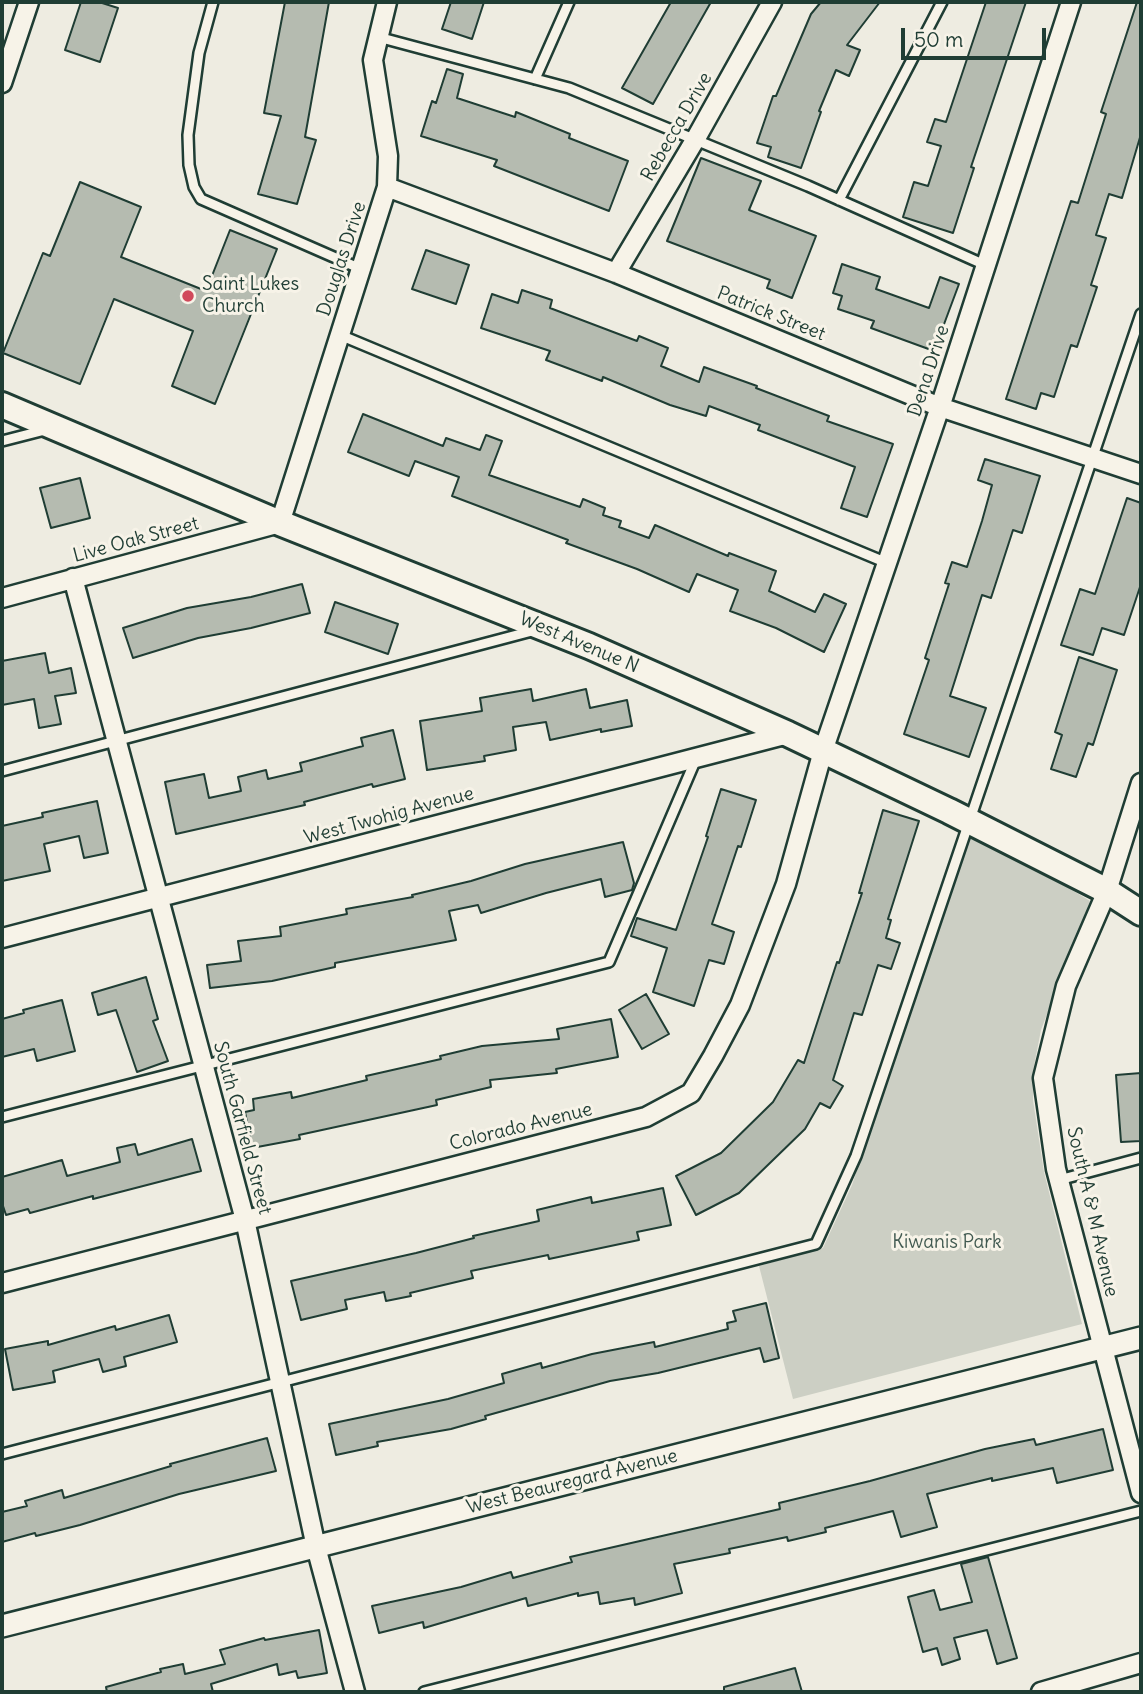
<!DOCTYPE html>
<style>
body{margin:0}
#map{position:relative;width:1143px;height:1694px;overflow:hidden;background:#eeece1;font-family:Delius,sans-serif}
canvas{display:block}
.frame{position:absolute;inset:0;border:4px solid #1f3d34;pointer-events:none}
.scale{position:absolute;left:901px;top:28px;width:145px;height:32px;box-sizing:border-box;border:4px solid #1f3d34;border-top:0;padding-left:9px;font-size:21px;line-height:24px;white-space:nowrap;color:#1f3d34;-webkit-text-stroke:5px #f7f3e8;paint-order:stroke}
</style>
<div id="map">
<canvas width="1143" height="1694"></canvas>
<div class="frame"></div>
<div class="scale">50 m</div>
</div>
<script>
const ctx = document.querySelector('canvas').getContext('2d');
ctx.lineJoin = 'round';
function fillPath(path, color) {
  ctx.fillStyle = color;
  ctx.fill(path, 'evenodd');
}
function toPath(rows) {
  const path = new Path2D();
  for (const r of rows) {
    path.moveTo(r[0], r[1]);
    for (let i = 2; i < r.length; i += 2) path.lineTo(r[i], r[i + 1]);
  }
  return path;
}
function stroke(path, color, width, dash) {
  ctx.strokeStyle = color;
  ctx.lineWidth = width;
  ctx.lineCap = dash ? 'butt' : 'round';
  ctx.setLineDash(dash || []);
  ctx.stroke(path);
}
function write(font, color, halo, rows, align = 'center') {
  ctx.font = font + ' Delius,sans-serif';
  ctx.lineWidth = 6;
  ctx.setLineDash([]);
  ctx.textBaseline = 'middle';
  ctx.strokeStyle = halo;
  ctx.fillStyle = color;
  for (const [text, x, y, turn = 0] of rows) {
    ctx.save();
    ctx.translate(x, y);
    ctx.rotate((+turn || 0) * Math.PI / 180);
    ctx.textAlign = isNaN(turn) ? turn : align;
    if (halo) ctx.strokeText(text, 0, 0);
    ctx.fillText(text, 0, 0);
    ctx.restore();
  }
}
fillPath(toPath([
 [971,828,1090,901,1041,1030,1033,1071,1033,1100,1044,1172,1082,1324,793,1399,759,1266,823,1248,828,1237,852,1185]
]), '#cccfc4');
const building = toPath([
 [81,2,99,2,118,8,100,62,65,50,81,2],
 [285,2,329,2,305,137,316,140,297,204,258,194,281,116,264,113,285,2],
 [451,2,484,2,472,39,442,29,451,2],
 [671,2,711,2,653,104,622,88,671,2],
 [821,2,880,2,847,45,860,50,849,76,836,70,819,111,821,112,801,168,768,157,771,147,757,143,773,96,776,96,811,14,821,2],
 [986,2,1026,2,971,167,974,168,953,233,903,217,914,182,928,186,941,146,927,142,935,119,946,122,986,2],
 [1137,2,1141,2,1141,134,1122,198,1109,194,1096,235,1106,238,1091,285,1097,287,1077,347,1071,345,1054,397,1041,393,1036,409,1006,399,1071,201,1078,203,1106,114,1101,112,1137,2],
 [447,69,463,74,457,98,515,117,516,112,570,134,569,138,628,161,609,211,494,166,497,160,421,136,432,101,436,103,447,69],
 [701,158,761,181,749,210,816,236,792,298,767,288,770,280,667,241,701,158],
 [80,182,141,207,121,257,206,291,230,230,277,249,215,404,172,386,193,331,114,299,80,384,3,353,43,253,50,256,80,182],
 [426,250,469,265,456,304,412,289,426,250],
 [842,264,880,277,876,289,929,308,940,277,959,284,934,351,871,328,874,321,838,309,842,296,833,293,842,264],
 [522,290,552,300,550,308,637,341,639,336,668,348,661,366,699,382,704,367,757,386,756,388,829,416,827,421,893,444,867,517,841,508,855,467,758,430,760,425,709,406,706,416,670,405,603,377,602,381,546,360,550,351,481,328,492,294,518,303,522,290],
 [363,414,443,446,446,438,480,450,486,435,502,441,489,475,580,507,583,499,605,508,603,515,621,521,619,527,649,538,655,525,728,556,729,553,776,571,769,591,815,612,824,594,846,604,824,652,776,628,730,611,738,590,697,574,689,592,637,569,566,543,568,540,452,496,459,477,415,461,409,476,348,452,363,414],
 [985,459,1040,476,1022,533,1013,530,991,598,982,595,950,696,986,708,969,757,904,734,929,660,925,658,949,584,945,583,952,562,967,567,982,521,992,485,978,480,985,459],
 [80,478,90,518,51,528,40,488,80,478],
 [1127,498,1141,503,1141,584,1124,635,1102,628,1093,655,1061,645,1080,589,1095,594,1127,498],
 [302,584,310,613,251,628,198,638,133,658,123,628,187,608,251,597,302,584],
 [335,602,398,624,388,654,325,632,335,602],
 [45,653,49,673,71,668,76,693,55,696,61,724,39,728,34,699,2,705,2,661,45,653],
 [1079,657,1117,670,1093,745,1088,743,1076,777,1051,769,1062,735,1055,732,1079,657],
 [531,689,533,701,586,689,590,708,627,700,632,726,601,732,601,729,550,740,546,722,513,727,516,750,484,756,485,761,427,770,420,721,482,711,480,698,531,689],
 [393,730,405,779,373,787,372,784,304,802,305,805,176,834,165,782,204,774,209,798,241,791,238,777,266,770,268,779,302,771,300,763,363,746,361,738,393,730],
 [721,789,756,800,741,847,738,846,712,924,734,932,724,964,709,960,694,1006,653,992,667,948,631,936,637,918,676,930,708,837,706,836,721,789],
 [97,801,108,853,84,858,79,836,44,844,50,871,2,881,2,826,43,817,42,813,97,801],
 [883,810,919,821,888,919,891,920,886,938,900,943,891,969,878,965,862,1015,854,1013,833,1080,843,1086,830,1108,820,1103,805,1129,739,1193,696,1215,676,1176,721,1153,773,1102,798,1060,804,1063,837,962,839,963,862,893,859,893,883,810],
 [623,842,634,883,632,890,605,897,601,879,546,893,481,913,478,905,449,911,456,940,335,963,335,967,272,981,210,988,207,965,241,961,238,941,281,936,280,927,347,914,346,909,413,897,412,895,471,881,525,864,623,842],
 [146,977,158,1019,153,1021,168,1061,137,1072,116,1010,98,1015,92,993,146,977],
 [646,994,669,1034,642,1049,619,1010,646,994],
 [62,1000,75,1051,37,1061,34,1049,2,1057,2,1019,24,1013,23,1010,62,1000],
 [611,1019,618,1057,556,1069,557,1073,490,1080,491,1087,436,1100,437,1105,299,1135,300,1139,252,1148,245,1112,254,1110,253,1099,291,1092,292,1098,367,1080,366,1076,441,1059,440,1056,482,1046,559,1039,557,1029,611,1019],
 [1141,1073,1141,1141,1121,1142,1116,1075,1141,1073],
 [192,1139,201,1171,93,1199,93,1196,30,1213,28,1209,6,1215,2,1203,2,1177,62,1160,67,1176,120,1162,117,1148,135,1144,138,1155,192,1139],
 [663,1188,671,1225,637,1232,639,1240,549,1259,548,1255,471,1271,473,1278,410,1293,411,1296,386,1301,384,1292,345,1300,347,1309,301,1320,291,1281,416,1253,474,1238,473,1236,539,1221,537,1210,591,1197,592,1203,663,1188],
 [766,1303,779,1358,764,1362,760,1348,658,1373,610,1381,485,1416,486,1419,451,1429,377,1442,378,1446,336,1455,329,1424,448,1399,504,1383,502,1374,541,1363,542,1368,592,1354,654,1342,655,1347,728,1329,727,1323,736,1321,733,1311,766,1303],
 [169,1315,177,1342,124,1357,126,1366,103,1372,99,1359,53,1371,55,1382,13,1390,5,1349,48,1341,48,1345,115,1326,116,1330,169,1315],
 [1103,1429,1113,1470,1057,1483,1053,1468,992,1481,992,1478,927,1494,937,1527,901,1537,893,1511,825,1528,826,1532,788,1541,787,1537,729,1549,730,1553,674,1564,682,1593,635,1605,634,1598,600,1604,598,1592,578,1596,578,1593,528,1606,526,1598,424,1628,423,1622,379,1633,372,1606,461,1587,511,1572,513,1578,572,1562,570,1557,780,1509,779,1503,870,1481,985,1449,1034,1439,1036,1445,1103,1429],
 [267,1438,276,1471,179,1494,80,1525,36,1536,35,1533,2,1542,2,1512,27,1506,25,1501,62,1490,64,1498,171,1466,170,1464,267,1438],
 [988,1557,1017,1658,997,1664,987,1630,954,1638,960,1659,942,1665,937,1648,923,1652,908,1597,934,1590,940,1610,972,1602,961,1564,988,1557],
 [319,1630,327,1673,298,1678,296,1671,279,1675,277,1664,211,1684,213,1692,107,1692,106,1687,161,1672,160,1669,183,1664,185,1674,225,1664,220,1650,264,1638,265,1640,319,1630],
 [795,1668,802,1692,724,1692,724,1687,795,1668]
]);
fillPath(building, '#b5bbb0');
stroke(building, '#1f3d34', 2);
const service = toPath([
 [213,2,199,53,188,135,189,165,194,187,201,199,361,269],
 [378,37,569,88,808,186,985,265],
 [535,79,569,2],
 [839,200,942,2],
 [340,335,887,563],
 [2,441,45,430],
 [2,771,532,631],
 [2,1117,609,962,696,759],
 [1059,1180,1141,1158],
 [2,1454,816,1244,856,1156,1141,314],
 [424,1692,1141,1511]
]);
const minor = toPath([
 [2,83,29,2],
 [387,187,616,273,940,407,1141,474],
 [616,273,695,140,772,2],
 [73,578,245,1220,316,1547,355,1692],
 [2,598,280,523,387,187,388,156,373,60,387,2],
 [1141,783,1107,891,1066,986,1043,1078,1056,1169,1141,1493],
 [2,938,788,734],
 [2,1283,646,1117,691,1093,713,1056,740,1005,786,884,823,751,940,407,1071,2],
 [1041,1692,1141,1663]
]);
const tertiary = toPath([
 [2,1626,1141,1338]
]);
const secondary = toPath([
 [2,405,280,523,589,646,788,734,949,811,1107,891,1141,913]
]);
stroke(service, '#1f3d34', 14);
stroke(minor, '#1f3d34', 23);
stroke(tertiary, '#1f3d34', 26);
stroke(secondary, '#1f3d34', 30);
stroke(service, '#f7f3e8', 9);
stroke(minor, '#f7f3e8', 18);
stroke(tertiary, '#f7f3e8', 21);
stroke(secondary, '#f7f3e8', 24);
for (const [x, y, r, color] of [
 [188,296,7,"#d1495b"]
]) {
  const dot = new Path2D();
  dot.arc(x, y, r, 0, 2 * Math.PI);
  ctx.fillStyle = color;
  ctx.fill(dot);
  stroke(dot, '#f7f3e8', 2.5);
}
write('19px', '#1f3d34', '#f7f3e8', [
 ["Rebecca Drive",677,127,-60],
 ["Douglas Drive",342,259,-72],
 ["Patrick Street",771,314,22],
 ["Dena Drive",929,371,-72],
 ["Live Oak Street",136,540,-15],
 ["West Avenue N",579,643,23],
 ["West Twohig Avenue",389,816,-15],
 ["Colorado Avenue",521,1127,-14],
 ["South Garfield Street",242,1128,75],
 ["South A & M Avenue",1092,1212,77],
 ["West Beauregard Avenue",572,1482,-14]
]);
write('19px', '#1f3d34', '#f7f3e8', [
 ["Saint Lukes",202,285],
 ["Church",202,307]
], 'left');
write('19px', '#425a51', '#f7f3e8', [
 ["Kiwanis Park",947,1243]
]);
</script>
